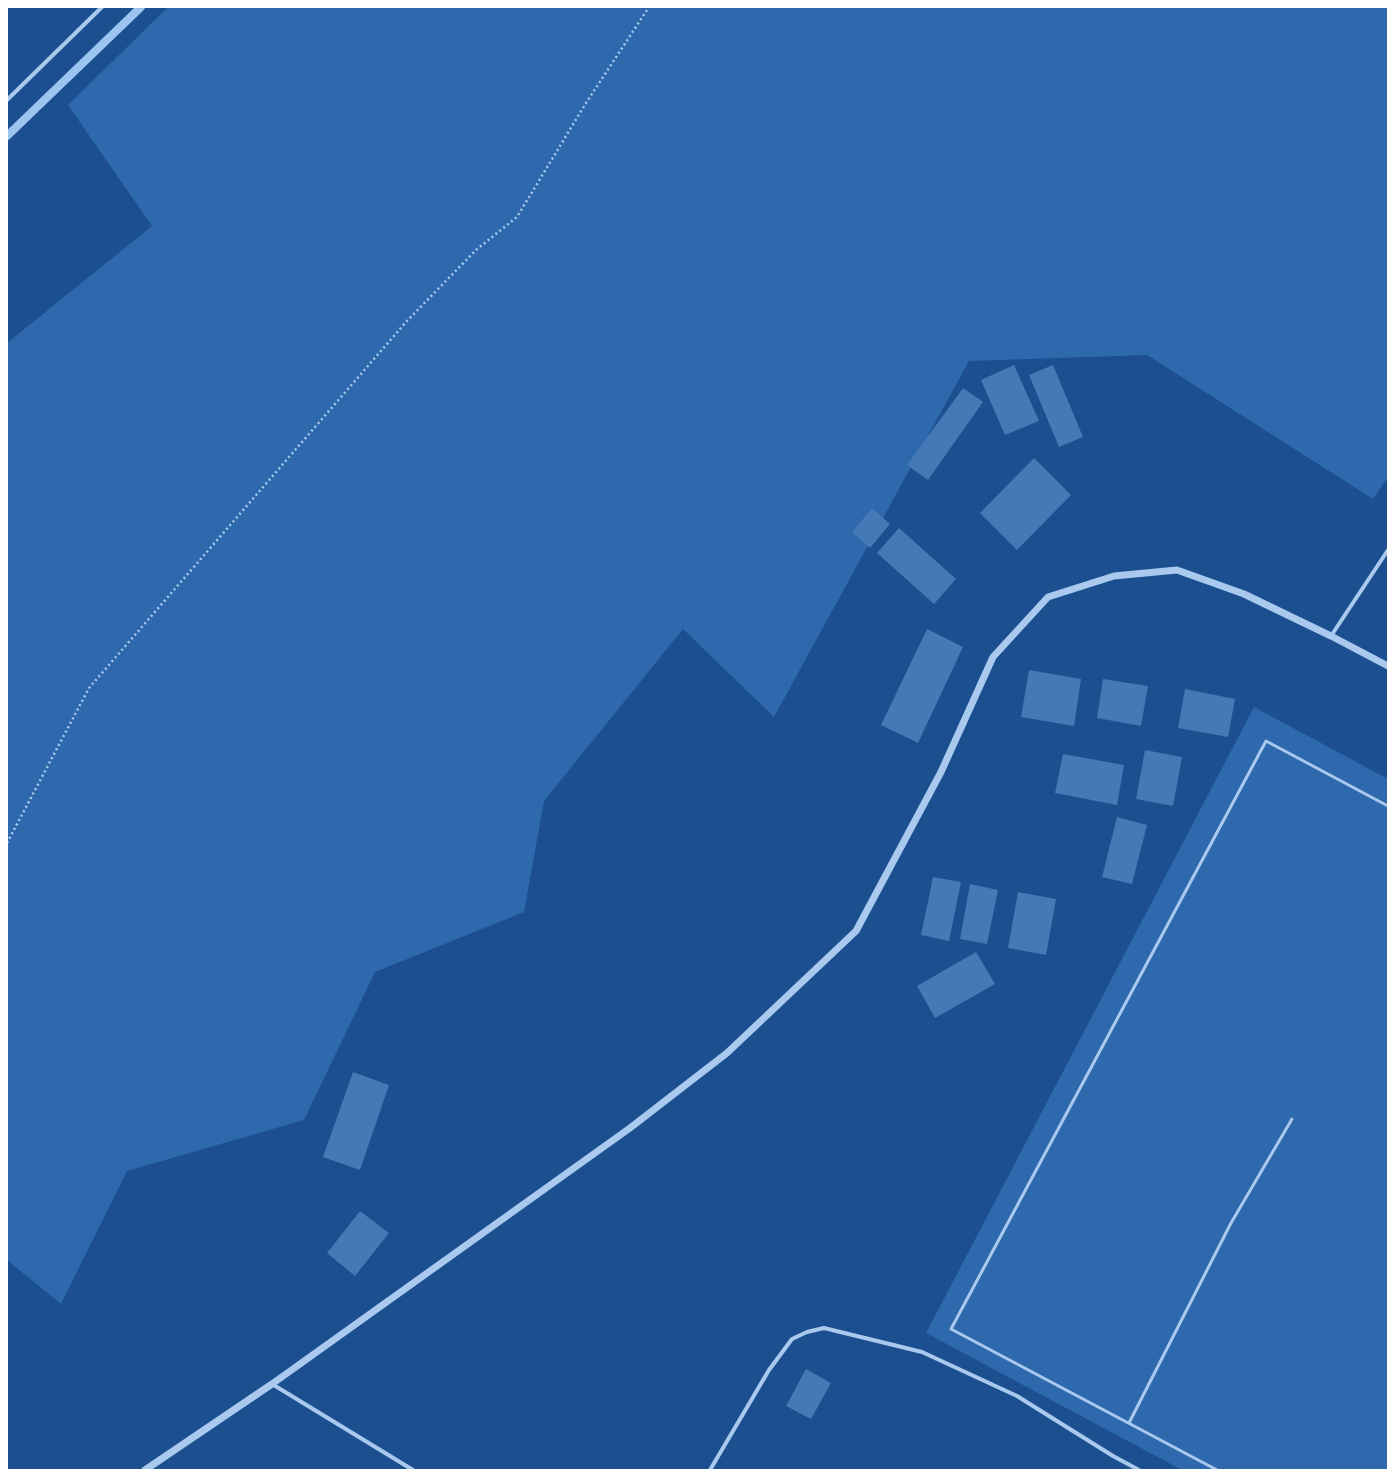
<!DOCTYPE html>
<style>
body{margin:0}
#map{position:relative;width:1395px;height:1477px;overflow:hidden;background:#1b4f8f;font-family:"Asap Condensed",sans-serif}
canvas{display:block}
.frame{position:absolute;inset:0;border:8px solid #fff;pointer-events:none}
</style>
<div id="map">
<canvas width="1395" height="1477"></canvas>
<div class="frame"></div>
</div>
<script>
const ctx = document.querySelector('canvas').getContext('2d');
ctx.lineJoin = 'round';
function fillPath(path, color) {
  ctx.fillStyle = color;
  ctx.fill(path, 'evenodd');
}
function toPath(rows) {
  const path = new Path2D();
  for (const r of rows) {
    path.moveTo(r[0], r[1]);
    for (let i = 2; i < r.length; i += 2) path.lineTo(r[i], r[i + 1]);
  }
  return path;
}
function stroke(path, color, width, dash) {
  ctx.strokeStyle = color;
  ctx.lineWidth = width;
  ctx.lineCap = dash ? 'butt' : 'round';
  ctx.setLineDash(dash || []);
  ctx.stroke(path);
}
fillPath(toPath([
 [168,7,1388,7,1388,477,1373,499,1147,355,969,361,774,717,683,629,544,801,524,912,375,972,304,1120,127,1171,61,1304,7,1260,7,343,152,226,68,105],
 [1254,707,1388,779,1388,1470,1182,1470,926,1333]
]), '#2e69ad');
stroke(toPath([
 [7,136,141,7]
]), '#9cc4f0', 8);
fillPath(toPath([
 [1014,365,1039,421,1005,435,981,380],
 [1053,365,1083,437,1059,447,1029,375],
 [963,388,983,402,928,480,907,465],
 [1034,458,1071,495,1017,550,980,513],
 [872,508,890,524,870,548,852,532],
 [899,528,956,579,934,604,877,553],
 [927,629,963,647,918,743,881,725],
 [1029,670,1081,679,1074,726,1021,717],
 [1103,679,1148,686,1141,726,1097,718],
 [1185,689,1235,699,1228,737,1178,728],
 [1145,750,1182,757,1173,806,1136,799],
 [1063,754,1124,765,1117,805,1055,793],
 [1117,817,1147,825,1132,884,1102,877],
 [933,877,961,882,949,941,921,935],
 [970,884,998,890,987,944,960,939],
 [1018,892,1056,899,1046,955,1008,948],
 [976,952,995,984,935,1018,917,986],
 [353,1072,389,1085,360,1170,323,1157],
 [360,1211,389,1233,355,1276,327,1253],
 [806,1369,831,1383,811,1419,786,1406]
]), '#4478b7');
stroke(toPath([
 [7,843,89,688,406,322,476,250,517,217,586,103,649,7]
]), '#a9c9ee', 2.5, [2, 3]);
stroke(toPath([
 [1129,1423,1231,1223,1292,1119],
 [1217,1470,951,1329,1266,741,1388,806]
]), '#a9c9ee', 3);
stroke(toPath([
 [7,100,102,7],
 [1331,636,1388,550],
 [272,1384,413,1470],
 [710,1470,769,1370,792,1339,807,1332,824,1328,922,1352,1017,1396,1113,1456,1139,1470]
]), '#a9c9ee', 4);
stroke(toPath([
 [145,1470,272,1384,630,1128,727,1053,856,931,941,772,993,657,1048,597,1114,576,1177,570,1244,594,1331,636,1388,666]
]), '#a9c9ee', 7);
</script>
